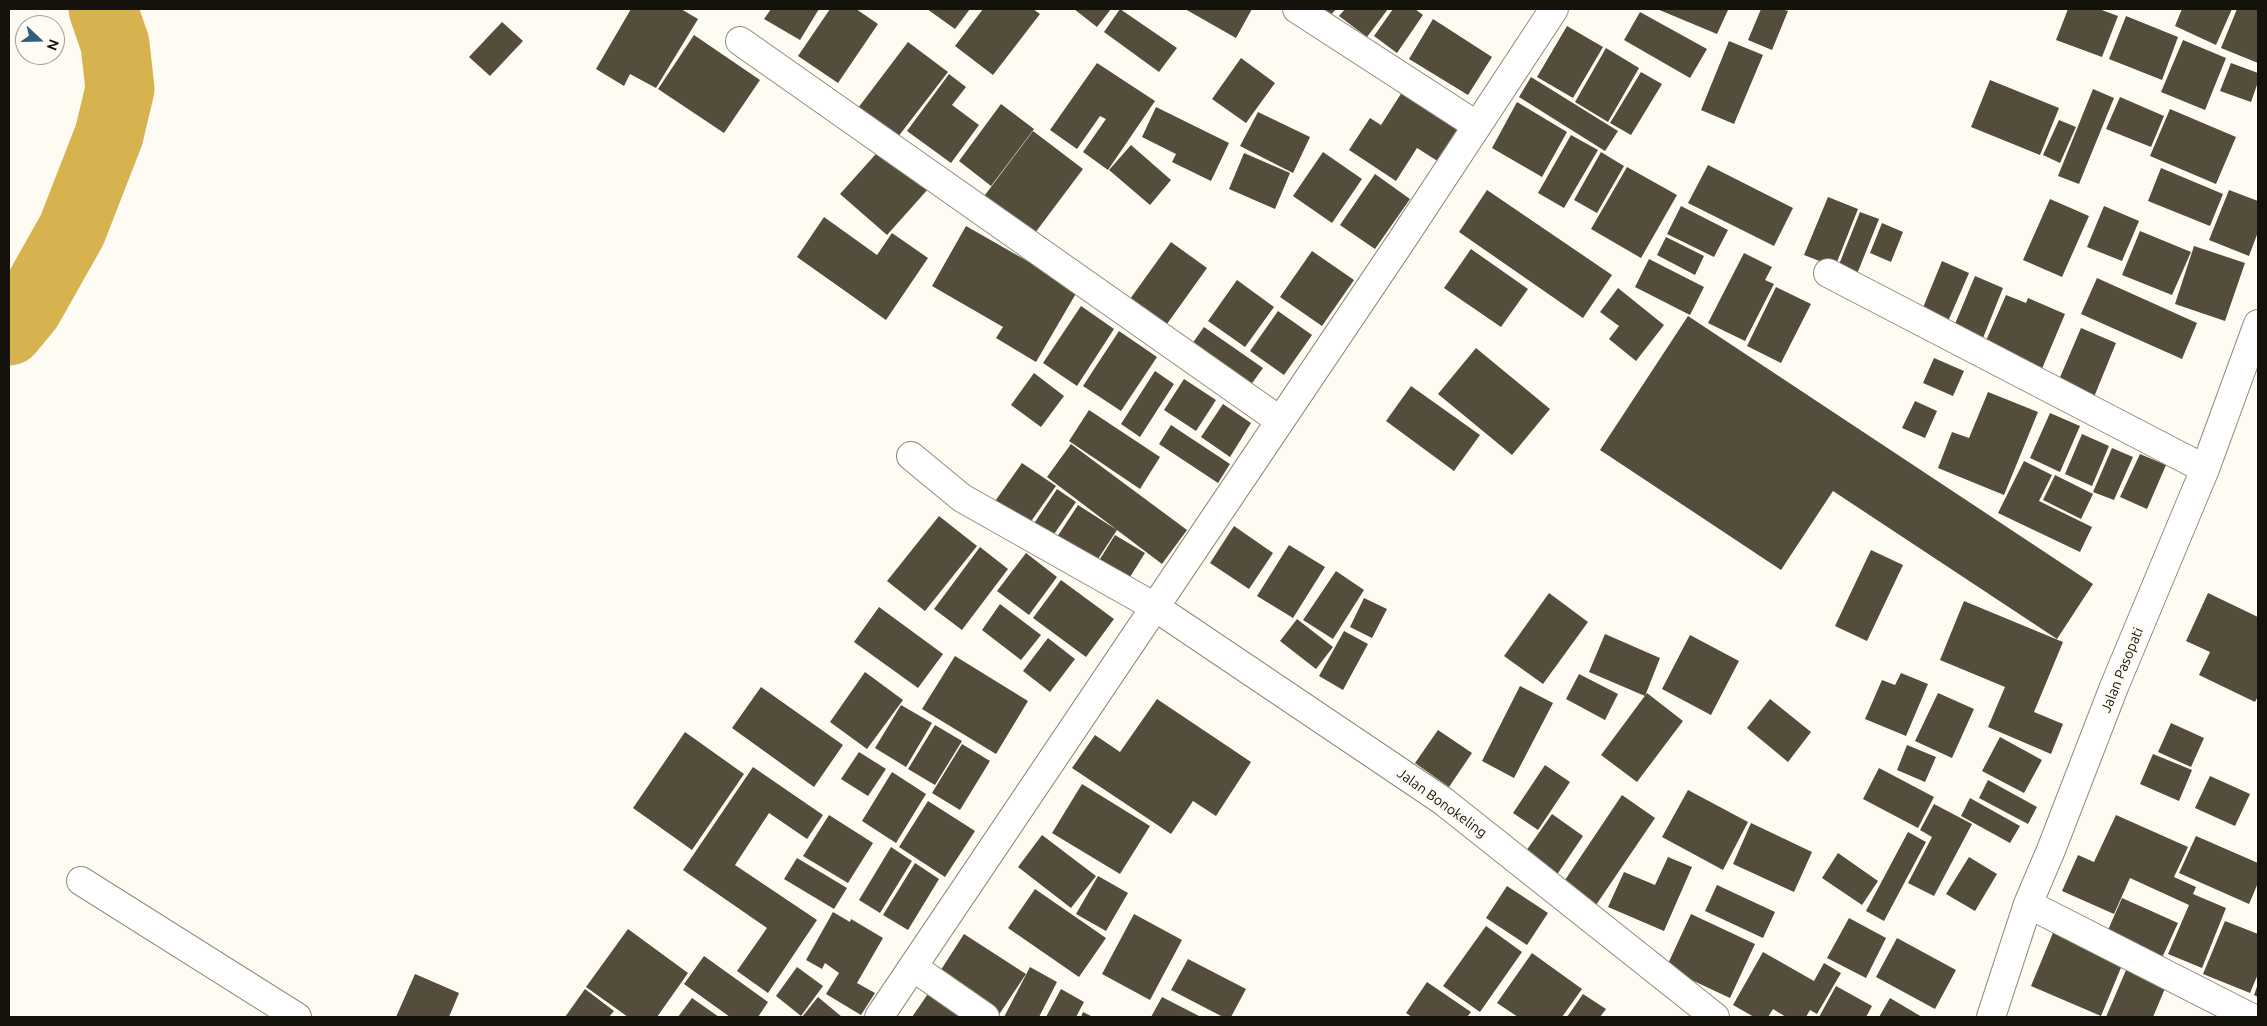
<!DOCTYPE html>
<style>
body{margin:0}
#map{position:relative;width:2267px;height:1026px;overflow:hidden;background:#fefbf3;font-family:Ubuntu,sans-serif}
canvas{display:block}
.frame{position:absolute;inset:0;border:10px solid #15120c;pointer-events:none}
.north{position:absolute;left:15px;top:15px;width:50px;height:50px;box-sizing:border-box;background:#fefbf3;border:1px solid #a19e97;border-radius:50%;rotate:111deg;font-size:14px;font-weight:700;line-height:20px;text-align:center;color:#15120c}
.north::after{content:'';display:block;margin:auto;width:18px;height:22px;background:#31607f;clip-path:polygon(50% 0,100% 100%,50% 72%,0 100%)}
</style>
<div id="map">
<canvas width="2267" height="1026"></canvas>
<div class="frame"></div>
<div class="north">N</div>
</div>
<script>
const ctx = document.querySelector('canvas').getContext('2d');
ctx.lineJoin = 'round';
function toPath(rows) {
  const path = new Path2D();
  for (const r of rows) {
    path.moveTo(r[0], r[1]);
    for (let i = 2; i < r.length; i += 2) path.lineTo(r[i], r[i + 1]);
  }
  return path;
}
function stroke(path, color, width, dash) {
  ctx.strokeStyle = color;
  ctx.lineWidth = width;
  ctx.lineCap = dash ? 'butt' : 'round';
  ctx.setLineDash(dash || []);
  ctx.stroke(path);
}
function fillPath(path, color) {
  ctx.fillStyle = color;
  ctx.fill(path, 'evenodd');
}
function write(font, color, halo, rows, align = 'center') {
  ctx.font = font + ' Ubuntu,sans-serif';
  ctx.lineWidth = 5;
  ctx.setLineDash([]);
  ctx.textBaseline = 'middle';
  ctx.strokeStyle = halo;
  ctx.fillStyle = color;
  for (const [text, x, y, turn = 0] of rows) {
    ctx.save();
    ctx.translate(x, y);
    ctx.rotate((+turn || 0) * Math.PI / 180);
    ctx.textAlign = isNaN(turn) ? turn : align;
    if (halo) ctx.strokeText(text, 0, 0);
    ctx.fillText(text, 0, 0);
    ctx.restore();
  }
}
stroke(toPath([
 [9,331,28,308,72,230,109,135,120,89,115,44,103,9]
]), '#d7b34f', 69);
fillPath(toPath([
 [631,9,681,9,698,19,656,88,630,74,624,86,596,69],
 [771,9,819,9,800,40,764,19],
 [830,9,856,9,878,24,838,83,798,56],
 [927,9,970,9,955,29],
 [983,9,1033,9,1040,14,993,75,955,46],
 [1074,9,1111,9,1097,27],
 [1120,9,1177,48,1159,72,1104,32],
 [1185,9,1252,9,1236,38],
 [1320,9,1336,9,1330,16],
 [1345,9,1388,9,1367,37,1339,16],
 [1393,9,1415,9,1423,15,1397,53,1374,36],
 [1657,9,1725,9,1728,10,1717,34],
 [1761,9,1782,9,1788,11,1772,50,1748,40],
 [2068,9,2099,9,2118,16,2102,57,2056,40],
 [2182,9,2232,9,2216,45,2175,26],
 [2237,9,2258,9,2258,63,2221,48],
 [1640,12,1707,49,1690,78,1624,40],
 [2126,16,2178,37,2162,80,2109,59],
 [1433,19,1492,57,1468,95,1409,59],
 [502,22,523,41,490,76,469,57],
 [1567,26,1603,47,1573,98,1537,77],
 [694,35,760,80,724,133,658,89],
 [2183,40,2226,58,2205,110,2161,92],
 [1729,41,1763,55,1734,124,1701,110],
 [908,42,948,72,894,142,855,112],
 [1606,48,1639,68,1608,122,1575,102],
 [1241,58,1275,83,1246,123,1212,99],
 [1097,63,1155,101,1108,170,1083,152,1106,119,1100,116,1077,149,1050,130],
 [2231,63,2258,73,2258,82,2251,102,2220,91],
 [1641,72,1662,84,1631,135,1610,123],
 [949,74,966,87,952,105,979,125,951,163,907,131],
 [1531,77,1618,131,1605,151,1519,97],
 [1990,80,2059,108,2040,155,1971,127],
 [1406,86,1464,123,1439,162,1417,148,1396,181,1349,150,1370,118,1381,125],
 [2093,89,2114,98,2079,184,2058,176],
 [2120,97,2164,116,2151,147,2106,129],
 [1517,102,1567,132,1542,177,1492,148],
 [1001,104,1034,129,991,186,959,161],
 [1156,107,1229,143,1211,181,1172,162,1176,154,1142,137],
 [2170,109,2236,137,2216,184,2150,156],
 [1258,112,1310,137,1293,173,1240,146],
 [2059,120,2076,127,2060,163,2043,155],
 [1033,131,1083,169,1029,241,979,203],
 [1571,135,1598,150,1564,208,1538,193],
 [1131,145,1171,180,1150,205,1109,170],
 [883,146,929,188,887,235,840,194],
 [1323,152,1362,179,1332,223,1293,196],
 [1601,152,1624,166,1597,213,1574,200],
 [1244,153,1290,173,1275,209,1229,189],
 [1708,165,1793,208,1774,246,1688,203],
 [1627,167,1677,195,1641,258,1591,229],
 [2161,168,2223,194,2210,226,2148,201],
 [1375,174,1410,199,1375,249,1340,225],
 [1487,190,1612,275,1583,318,1459,232],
 [2229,190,2258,201,2258,232,2249,256,2209,240],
 [1828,197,1858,209,1835,267,1804,255],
 [2050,199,2089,216,2062,277,2023,260],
 [1681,206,1728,230,1714,257,1667,234],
 [2104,206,2139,221,2122,261,2087,247],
 [1860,212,1879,219,1857,274,1838,267],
 [824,217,877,255,892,233,928,258,886,320,797,257],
 [1882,223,1903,232,1891,262,1870,253],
 [966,226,1078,290,1036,362,996,338,1003,327,932,286],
 [2140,231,2191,252,2172,295,2122,275],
 [1666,237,1704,256,1695,275,1657,255],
 [1171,242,1207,268,1162,331,1125,306],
 [2194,246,2245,263,2225,321,2175,304],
 [1471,249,1528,289,1501,327,1444,288],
 [1312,251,1354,280,1322,326,1280,297],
 [1744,253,1772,267,1765,280,1774,284,1745,341,1708,323],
 [1649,259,1704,287,1690,315,1635,287],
 [1942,261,1969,273,1946,326,1920,315],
 [1975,276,2003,288,1981,343,1952,331],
 [2097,278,2197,323,2182,359,2081,314],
 [1237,280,1274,307,1245,347,1208,321],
 [1776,287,1811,304,1781,363,1747,346],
 [1618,288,1664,325,1636,361,1609,339,1619,326,1600,312],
 [2006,295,2026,303,2028,298,2065,314,2041,371,1985,343],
 [1081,306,1114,329,1077,386,1043,363],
 [1278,311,1312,335,1284,375,1250,351],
 [1688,316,2093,584,2057,639,1833,491,1781,570,1600,450],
 [1204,327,1263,368,1245,393,1187,351],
 [2081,328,2116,343,2094,397,2058,382],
 [1119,331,1157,357,1121,411,1083,386],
 [1476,348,1550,409,1512,455,1438,394],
 [1934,358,1964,371,1953,396,1923,383],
 [1155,371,1174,384,1140,437,1121,424],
 [1034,373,1064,396,1041,427,1011,405],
 [1184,379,1216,400,1196,431,1164,410],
 [1411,386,1480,435,1454,471,1386,421],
 [1988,392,2038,412,2004,495,1938,468,1952,432,1969,438],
 [1915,401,1937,411,1925,438,1902,428],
 [1223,404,1251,423,1230,457,1201,437],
 [1089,410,1160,457,1140,489,1069,441],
 [2050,413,2080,426,2060,472,2030,458],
 [1171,425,1230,464,1218,483,1159,444],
 [2082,434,2109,446,2092,486,2065,474],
 [1071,444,1187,530,1162,564,1047,477],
 [2112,448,2133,457,2114,500,2093,492],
 [2140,454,2166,465,2147,509,2120,497],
 [2024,461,2052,475,2039,501,2092,527,2080,552,1998,513],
 [1022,463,1056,486,1025,530,991,507],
 [2055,475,2093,494,2081,519,2043,500],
 [1057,489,1076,502,1048,543,1029,531],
 [1078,505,1117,530,1096,562,1057,537],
 [939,516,977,546,925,611,887,581],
 [1234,526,1273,553,1249,589,1210,563],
 [1115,535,1145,553,1125,585,1095,567],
 [1289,545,1325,567,1293,618,1257,596],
 [980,547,1008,569,962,630,934,609],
 [1871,550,1903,565,1867,641,1835,626],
 [1026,553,1057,577,1029,615,997,591],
 [1336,571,1364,590,1333,639,1303,620],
 [1061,580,1114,619,1086,657,1033,618],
 [1549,593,1588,622,1543,684,1504,656],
 [2208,593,2258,617,2258,696,2255,702,2199,675,2210,652,2186,641],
 [1364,598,1387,609,1372,638,1350,627],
 [1964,601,2063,642,2034,712,2063,724,2051,754,1988,727,2005,687,1940,660],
 [1000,604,1041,635,1021,660,982,630],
 [879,607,943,654,918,688,854,642],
 [1297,619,1333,647,1316,669,1280,641],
 [1344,631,1368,644,1343,690,1319,676],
 [1605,634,1660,658,1645,696,1589,672],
 [1690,635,1739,661,1711,715,1662,689],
 [1048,638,1075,659,1050,692,1023,671],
 [955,656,1028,701,996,754,922,709],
 [865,672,903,700,867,749,830,722],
 [1901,673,1928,684,1906,736,1865,719,1882,680,1895,685],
 [1579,674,1618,694,1605,720,1566,699],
 [1520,686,1553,703,1514,778,1482,761],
 [761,687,843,745,814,787,732,728],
 [1647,693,1683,721,1637,782,1601,755],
 [1938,693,1974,709,1952,758,1915,741],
 [1157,699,1251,762,1216,816,1193,801,1171,834,1072,768,1095,735,1120,752],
 [1770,699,1811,732,1788,762,1747,728],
 [901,705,932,723,906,767,875,748],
 [2171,723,2204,738,2191,767,2158,752],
 [935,725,962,741,935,785,908,769],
 [1438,730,1472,753,1449,787,1415,763],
 [685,732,744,774,692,850,633,808],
 [2000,737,2042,760,2024,793,1982,771],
 [962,744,990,761,960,810,932,793],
 [1907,745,1936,757,1925,782,1897,770],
 [859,752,886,769,868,796,841,779],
 [2153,754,2192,770,2179,801,2140,784],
 [1545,765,1570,782,1538,830,1513,813],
 [753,767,823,815,807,839,769,813,735,865,817,920,768,993,737,971,767,928,683,870],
 [1879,768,1934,797,1918,828,1863,799],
 [892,772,926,794,896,843,862,821],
 [2210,776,2250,794,2235,826,2195,808],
 [1988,780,2037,807,2028,824,1979,798],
 [1082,784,1150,826,1120,874,1052,833],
 [1688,790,1748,822,1723,870,1662,837],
 [1622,795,1655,818,1594,908,1561,886],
 [1970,798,2020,826,2010,843,1961,816],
 [928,801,975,831,945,877,899,847],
 [1934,804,1972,824,1934,896,1908,883,1932,837,1920,830],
 [1552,814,1583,836,1556,876,1524,854],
 [829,815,873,843,848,883,803,856],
 [2116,815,2188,847,2174,877,2196,887,2193,894,2226,908,2202,968,2168,954,2189,905,2130,878,2114,914,2062,891,2078,855,2094,862],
 [1751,823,1812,852,1794,892,1733,864],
 [1908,832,1926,842,1884,921,1866,911],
 [1042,835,1096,876,1071,908,1018,867],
 [2196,836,2258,863,2258,883,2249,904,2179,873],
 [891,847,912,861,880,913,859,900],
 [1838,853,1878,881,1862,905,1822,878],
 [1668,857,1692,867,1664,931,1608,907,1624,872,1655,885],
 [1969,857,1997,874,1975,911,1946,894],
 [797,858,847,888,834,909,784,879],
 [915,863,939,879,908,930,883,915],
 [1098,876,1128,893,1106,931,1076,914],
 [1717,885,1775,912,1763,938,1705,911],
 [1507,886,1548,913,1527,945,1486,918],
 [1035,889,1106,938,1079,977,1008,928],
 [2122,898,2178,923,2160,962,2105,937],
 [833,912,850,922,851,919,883,938,857,983,875,993,861,1015,826,994,839,973,825,963,822,969,806,960],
 [1134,914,1182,940,1150,1000,1102,974],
 [1691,914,1755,944,1730,998,1666,968],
 [1849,918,1886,938,1866,978,1827,958],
 [2225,921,2258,934,2258,974,2250,993,2203,974],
 [1486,926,1522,952,1480,1012,1443,986],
 [2055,928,2125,958,2101,1016,2031,986],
 [628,929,688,973,657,1017,628,1017,586,987],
 [964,934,1026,974,998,1016,937,976],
 [1897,938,1956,970,1935,1009,1876,977],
 [1763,952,1814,981,1824,963,1841,973,1817,1014,1810,1010,1806,1017,1786,1017,1773,1009,1768,1017,1754,1017,1733,1005],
 [1532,953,1582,989,1562,1017,1518,1017,1497,1003],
 [704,956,768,1002,758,1017,730,1017,684,984],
 [1188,959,1246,989,1231,1017,1223,1017,1171,990],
 [2129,963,2169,979,2153,1017,2106,1017],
 [797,967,823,986,801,1016,776,996],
 [1030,967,1057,982,1039,1017,1004,1017],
 [415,974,459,993,449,1017,396,1017],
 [1427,982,1471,1012,1467,1017,1412,1017,1406,1013],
 [2258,984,2258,997,2254,995],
 [1836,986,1872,1006,1866,1017,1819,1017],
 [932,988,976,1017,912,1017],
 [585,989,614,1011,609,1017,565,1017],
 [1061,989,1084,1002,1076,1017,1046,1017],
 [1583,994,1606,1009,1600,1017,1567,1017],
 [818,997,842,1017,802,1017],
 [1162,997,1201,1017,1151,1017],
 [692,998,719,1017,678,1017],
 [1890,998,1922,1017,1879,1017],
 [1083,1012,1093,1017,1081,1017]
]), '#544d3c');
const minor = toPath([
 [1297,9,1476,125],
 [740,41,1279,420],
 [1828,273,2205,469],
 [911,456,962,498,1155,607,1443,801,1715,1017],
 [81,881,297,1017],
 [2028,904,2250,1017],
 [913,967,985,1017],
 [879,1017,1402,240,1554,9],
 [1991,1017,2028,904,2051,850,2114,687,2205,469,2258,324]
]);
stroke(minor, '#928b79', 30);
stroke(minor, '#fff', 28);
write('14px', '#15120c', '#fefbf3', [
 ["Jalan Pasopati",2122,670,-68],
 ["Jalan Bonokeling",1442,803,36]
]);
</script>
